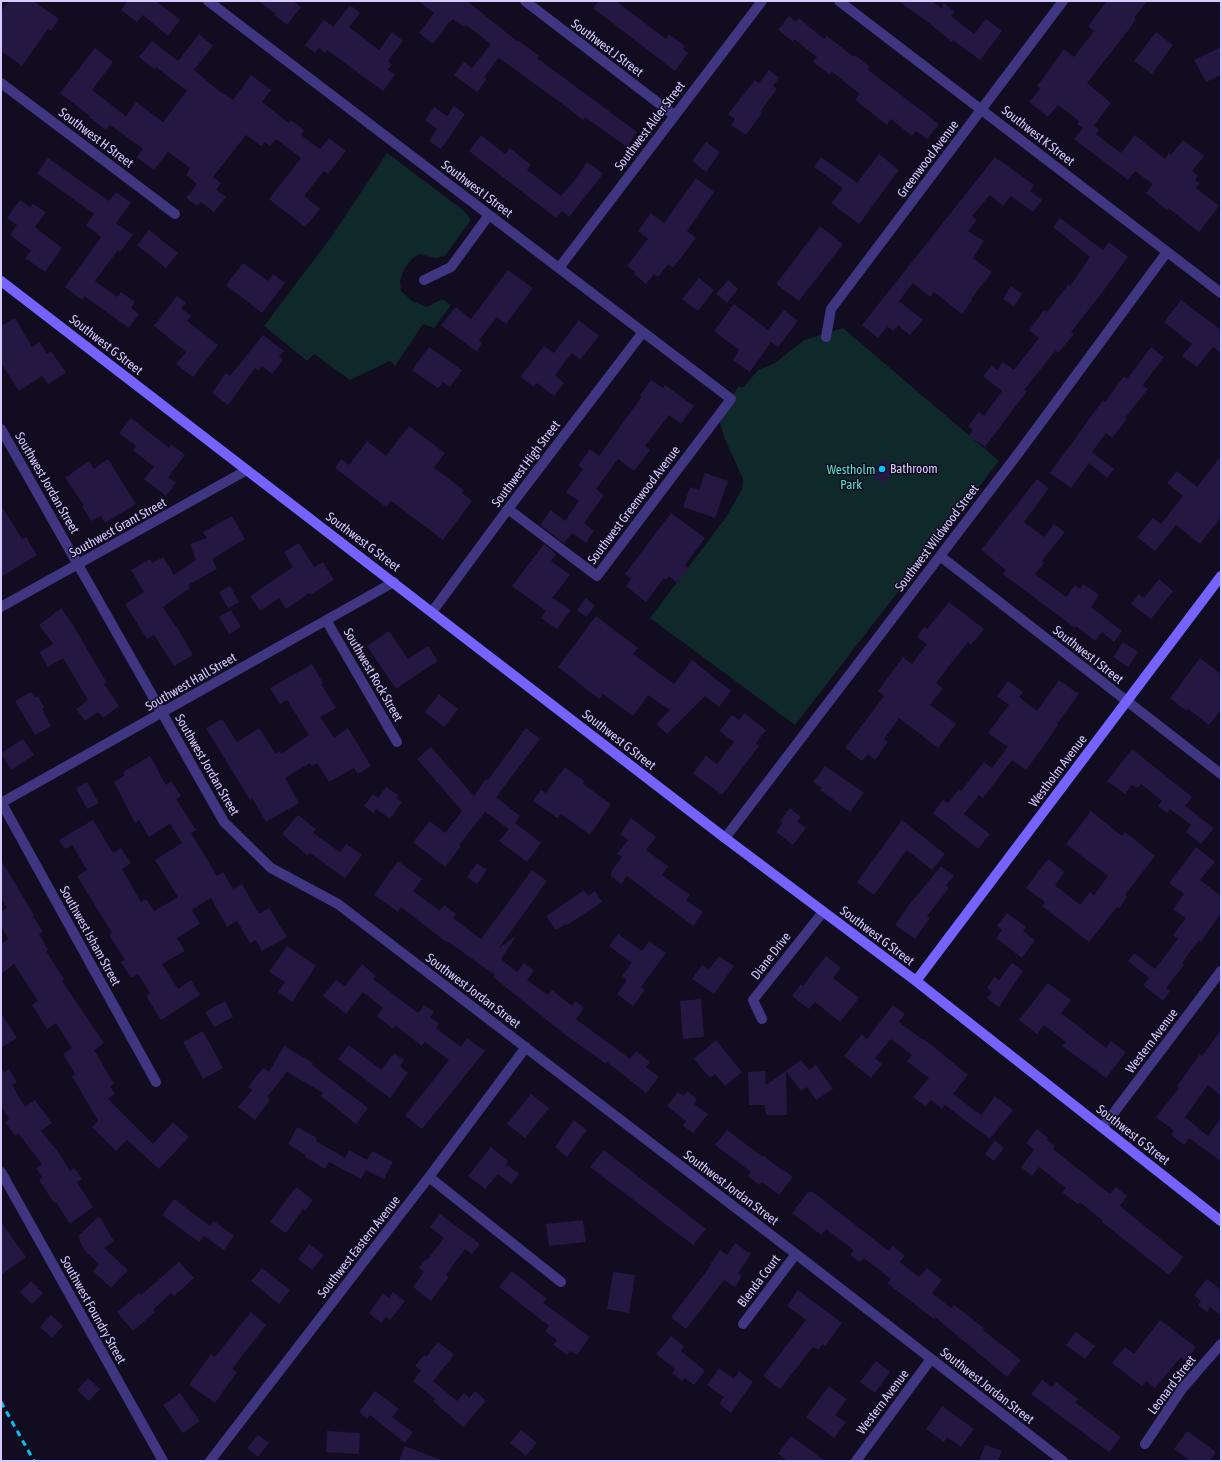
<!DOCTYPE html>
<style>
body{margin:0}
#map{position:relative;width:1222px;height:1462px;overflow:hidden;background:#110c20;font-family:"Asap Condensed",sans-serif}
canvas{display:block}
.frame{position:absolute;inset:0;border:2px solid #d6cbff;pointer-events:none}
</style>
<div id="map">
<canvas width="1222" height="1462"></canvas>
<div class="frame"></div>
</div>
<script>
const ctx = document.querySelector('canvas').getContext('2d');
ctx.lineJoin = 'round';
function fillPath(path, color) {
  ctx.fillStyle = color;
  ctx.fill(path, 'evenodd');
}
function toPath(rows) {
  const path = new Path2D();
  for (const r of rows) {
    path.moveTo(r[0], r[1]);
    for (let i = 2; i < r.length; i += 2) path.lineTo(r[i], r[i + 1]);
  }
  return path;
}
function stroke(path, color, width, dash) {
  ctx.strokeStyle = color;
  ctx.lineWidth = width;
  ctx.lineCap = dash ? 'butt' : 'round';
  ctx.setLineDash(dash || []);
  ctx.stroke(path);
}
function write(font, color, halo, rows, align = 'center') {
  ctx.font = font + ' "Asap Condensed",sans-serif';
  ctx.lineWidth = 3;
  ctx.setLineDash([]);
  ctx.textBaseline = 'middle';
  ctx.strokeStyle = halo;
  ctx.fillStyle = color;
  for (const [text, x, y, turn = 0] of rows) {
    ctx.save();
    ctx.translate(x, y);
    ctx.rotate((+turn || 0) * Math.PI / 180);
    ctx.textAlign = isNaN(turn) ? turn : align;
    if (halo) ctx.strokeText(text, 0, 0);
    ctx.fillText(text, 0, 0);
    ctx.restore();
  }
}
fillPath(toPath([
 [387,153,463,210,470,218,469,223,445,256,436,258,419,254,412,259,404,269,400,281,401,291,412,301,427,307,442,299,451,305,434,328,423,324,395,366,390,361,350,380,314,354,307,361,264,326,332,236],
 [843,328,999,461,795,725,650,618,727,516,742,489,743,479,724,437,719,419,738,387,744,387,758,370,775,363,804,340]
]), '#0f282a');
fillPath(toPath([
 [9,1,33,1,59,19,51,31,48,29,22,66,1,51,1,11],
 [127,1,156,1,180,20,168,36,143,15,137,22,121,10],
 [258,1,293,1,301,7,287,25,274,15,276,14],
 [418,1,467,1,517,41,518,40,539,56,537,58,637,132,627,147,585,117,583,120,568,108,499,58,484,77,487,79,477,92,454,75,464,62,472,68,491,44,466,25,464,27,453,19,450,22,449,22,433,44,419,33,434,13],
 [599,1,616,1,666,39,669,34,685,46,683,49,688,53,675,71,593,8],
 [898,1,932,1,941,8,944,3,955,12,951,16,974,34,986,19,1002,31,980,60,953,40,952,42,929,23],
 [1107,1,1147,1,1134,18,1136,19,1127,32,1087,83,1111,103,1094,125,1099,130,1096,134,1121,153,1135,135,1165,159,1169,153,1171,155,1183,140,1204,156,1192,171,1198,176,1195,180,1200,184,1196,188,1219,206,1199,232,1168,208,1167,210,1146,193,1153,184,1135,171,1128,180,1074,139,1083,128,1077,124,1079,121,1058,105,1048,117,1029,102,1040,89,1037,86,1064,49,1074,57,1094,31,1088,26],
 [350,5,360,13,349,27,379,50,392,32,403,41,388,61,392,64,388,70,395,75,383,91,327,50,325,53,319,48,315,53,305,45,324,20,333,27],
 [789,16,796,22,799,18,824,39,827,36,854,57,855,55,870,67,867,69,939,124,927,139,916,131,912,136,891,119,887,125,855,100,860,94,832,72,830,75,813,62,817,57,794,39,793,42,778,30],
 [1156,32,1173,45,1152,74,1134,61],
 [199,34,213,46,194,70,219,91,233,100,251,75,271,90,262,102,289,123,291,120,304,130,301,135,320,149,329,138,346,151,328,174,324,171,304,196,320,209,305,227,269,199,301,158,276,139,270,146,265,142,261,146,246,135,213,177,221,183,216,190,226,197,214,212,201,202,197,206,186,198,197,184,186,175,190,168,168,152,154,170,136,157,143,149,110,125,106,130,89,117,90,116,60,93,95,48,113,62,92,90,126,116,136,102,163,122,187,91,156,67,154,69,139,57,152,41,178,61],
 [1221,47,1221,75,1206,82,1194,60],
 [769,70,779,78,773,86,777,89,760,112,762,113,746,135,731,125,735,119,728,114,755,80,759,83],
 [454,106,465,114,441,149,429,141,437,129,425,120,434,107,447,116],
 [481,135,505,154,510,148,531,165,527,170,561,196,574,181,587,162,603,174,569,217,562,211,556,218,469,151],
 [706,142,720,152,706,172,692,161],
 [879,154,899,170,859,224,831,203,843,188,814,167,821,157,857,183],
 [995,157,1034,185,1030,191,1042,200,1033,212,1011,196,1003,206,990,195,972,216,977,220,968,231,984,241,973,258,992,272,971,299,972,300,962,314,934,292,930,297,913,283,899,301,923,320,910,335,898,325,893,331,887,327,878,338,862,325],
 [48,158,109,201,116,192,131,203,116,223,133,235,120,252,118,250,95,281,117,297,121,292,135,302,131,308,139,314,129,328,84,296,82,300,65,287,101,237,86,225,94,214,37,173],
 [696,178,714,192,687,231,696,238,673,268,668,264,658,277,654,274,646,284,634,274,635,272,627,266,648,239,638,231,651,213,664,223],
 [20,200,30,207,33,204,46,212,35,227,62,248,45,272,25,258,31,251,10,235,17,225,7,218],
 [1060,218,1103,250,1109,242,1128,257,1098,298,1071,332,1074,334,1058,353,1055,351,1024,390,1027,391,985,447,969,436,973,430,968,426,979,412,984,416,1002,391,983,376,992,365,997,370,1003,362,1014,370,1039,338,1029,330,1044,310,1047,312,1068,285,1070,286,1090,257,1053,227],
 [820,226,843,244,799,301,776,284],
 [149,230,178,253,166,268,137,245],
 [243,263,268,281,273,274,285,283,262,313,226,285],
 [508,270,533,288,506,324,497,317,479,340,482,343,477,352,441,325,456,307,471,319],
 [699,278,714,290,698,311,682,299],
 [728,280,738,289,727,303,716,294],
 [1011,286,1022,294,1014,307,1003,299],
 [177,296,186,303,181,308,191,316,187,321,218,345,193,377,176,364,186,352,154,326],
 [1181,300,1221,330,1221,353,1213,347,1197,367,1182,356,1192,344,1164,322],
 [734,304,768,330,784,310,798,321,778,347,771,342,750,372,733,360,739,350,714,331],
 [15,318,32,347,40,342,47,354,51,351,66,373,48,384,42,376,19,391,1,363,1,326],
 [579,320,599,336,580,360,572,353,555,375,564,383,554,396,537,383,534,387,520,377,544,346,554,353],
 [263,335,284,351,279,356,283,360,272,374,262,366,258,371,255,368,228,405,212,393,226,373,230,376],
 [429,347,462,370,450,387,443,382,438,388,412,370],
 [1151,347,1164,357,1143,385,1148,389,1125,418,1127,419,1112,438,1106,433,1092,452,1114,469,1107,478,1089,463,1071,488,1050,473,1103,400,1105,402,1124,376,1127,379],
 [651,380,663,388,665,385,694,406,681,424,669,415,645,446,650,450,634,471,618,459,596,489,604,495,584,523,594,531,586,543,572,533,564,543,540,525,551,510,565,521,579,501,566,492,583,469,578,466,590,449,599,456,642,396,640,395],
 [131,418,169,448,171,444,185,455,168,477,176,483,166,496,144,479,154,467,133,450,136,446,119,433],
 [409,426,445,453,434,468,464,490,462,493,472,501,443,540,391,501,386,507,335,468,341,459,349,465,367,441,386,456],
 [1221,456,1221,517,1200,544,1176,525,1155,551,1137,537,1153,518,1161,524,1183,496,1167,483,1177,471,1197,487],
 [108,459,136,504,105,523,101,516,91,521,82,506,84,505,65,478,89,461,94,469],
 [885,459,891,465,890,478,880,483,870,473],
 [705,473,728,481,715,518,683,507,690,487,699,490],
 [1037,479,1049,488,1024,522,1044,537,1054,524,1065,532,1042,561,1044,563,1035,574,1066,597,1075,585,1080,589,1083,584,1099,595,1091,607,1122,631,1114,642,1102,632,1095,641,1076,626,1075,628,1003,574,1006,570,981,550],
 [1,505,22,539,26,537,37,555,1,577],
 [671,513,705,538,685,565,689,568,677,583,669,576,666,580,664,578,646,602,626,586,631,579,625,574],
 [232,516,245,539,212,559,217,569,188,585,190,588,163,607,176,627,177,627,193,655,174,666,154,635,147,639,125,604,144,592,131,570,150,559,152,563,163,557,174,575,196,560,190,544,207,538,203,532],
 [299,543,314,567,323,562,334,580,310,595,309,593,286,609,279,598,260,611,250,596,293,567,284,552],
 [544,544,556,554,551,561,570,575,552,598,571,610,557,629,541,618,546,611,512,586],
 [1159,579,1173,591,1151,619,1131,604,1139,594,1144,598],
 [230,586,239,602,228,608,219,592],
 [586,598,595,606,586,617,577,610],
 [949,602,984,629,971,645,968,642,936,683,943,688,930,705,956,724,938,748,899,718,884,739,888,742,875,760,868,754,862,761,845,748,884,696,878,691,903,657,912,664,927,644,917,637,924,627,927,629],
 [61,608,73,625,107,683,104,684,119,706,103,718,98,712,85,721,76,709,88,700,63,658,48,667,39,652,53,644,39,625],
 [231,610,241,627,229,634,219,617],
 [596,616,638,648,633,654,674,684,692,660,731,691,719,707,705,696,667,734,656,724,670,710,648,695,633,716,603,694,599,699,558,667],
 [389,631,408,659,428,646,438,661,396,689,367,646],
 [1123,642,1138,652,1128,667,1113,657],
 [1200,658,1221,674,1221,710,1209,725,1188,709,1186,711,1170,698],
 [312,664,323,683,321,684,336,708,320,717,334,738,348,728,371,766,358,774,354,768,329,782,317,763,312,766,310,763,285,778,299,803,266,822,252,798,250,800,206,728,222,719,237,742,259,728,276,754,280,751,281,754,309,735,287,700,280,704,270,688],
 [1059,680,1079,694,1057,724,1058,725,1040,751,1026,770,1012,760,983,798,979,795,964,814,990,834,978,849,933,813,943,800,948,803,959,789,961,791,984,762,992,768,1008,747,988,733,1009,705,997,696,1008,681,1023,692,1019,697,1037,711],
 [31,692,35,698,38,696,44,707,42,709,51,726,35,735,15,701],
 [439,694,458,709,444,727,425,712],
 [744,713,766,730,756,743,759,746,722,795,693,773,706,756,717,764,734,742,719,731,732,715,739,720],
 [526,728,540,739,496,797,520,816,515,823,541,843,527,862,499,841,509,829,485,812,459,845,461,846,445,867,413,842,430,821,445,833,462,811,417,759,431,747,474,796,486,779,488,780],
 [23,739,34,755,11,770,1,753],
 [1132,749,1192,797,1185,806,1214,828,1201,844,1186,832,1191,825,1170,809,1167,813,1158,806,1162,801,1141,784,1137,788,1132,785,1125,794,1107,781],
 [150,756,166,785,171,781,181,796,176,799,196,830,191,833,217,876,223,872,233,889,242,884,259,914,269,908,287,937,262,951,256,940,250,943,237,921,227,927,211,898,192,910,200,924,177,938,185,951,162,964,178,989,191,980,200,995,161,1020,146,996,150,993,138,974,131,978,121,962,125,960,109,935,112,933,77,876,87,870,72,845,65,849,59,840,93,820,113,853,121,848,131,863,122,869,141,902,146,899,154,911,178,897,155,860,182,843,170,824,149,837,139,820,135,823,114,782,125,775,123,772],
 [825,766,864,793,850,812,820,790,822,788,813,782],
 [565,767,584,781,583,784,611,804,590,835,561,814,557,818,533,801,541,790,546,793],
 [87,782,99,803,87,809,76,788],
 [386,787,398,795,396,798,402,802,390,819,376,809,373,813,364,806,373,794,378,798],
 [790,808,801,817,797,821,806,828,793,845,776,832,783,823,780,821],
 [1091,811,1122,836,1125,832,1155,856,1125,895,1127,897,1119,908,1117,907,1089,942,1042,906,1045,902,1026,888,1048,859,1065,872,1055,885,1080,905,1090,892,1094,895,1108,876,1066,844],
 [298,815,316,829,313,833,340,852,346,844,362,855,345,878,310,853,308,856,282,834],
 [631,818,656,837,646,850,668,866,662,875,690,895,686,900,703,912,693,926,627,876,621,884,611,876,611,872,622,857,617,854,628,840,620,834],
 [902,820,945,854,932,870,907,850,874,895,857,882],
 [1196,847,1215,862,1200,880,1221,896,1221,913,1201,942,1199,940,1182,963,1184,965,1166,988,1170,991,1163,1001,1143,985,1149,978,1128,961,1134,953,1155,969,1178,939,1173,935,1186,918,1173,909,1184,894,1169,883],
 [1,860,34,915,33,916,43,932,39,934,48,950,46,951,64,979,62,981,104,1043,94,1050,114,1084,110,1086,115,1094,108,1099,153,1144,173,1122,189,1137,159,1169,127,1140,116,1151,92,1127,98,1121,72,1076,75,1074,63,1054,72,1048,56,1023,47,1029,32,1005,38,1001,14,964,1,974,1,944,8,939,1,926,1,912,7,908,1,898],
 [398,861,422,879,413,891,440,911,444,905,456,914,453,918,481,939,532,870,547,881,499,948,514,937,515,938,501,959,517,972,524,963,534,971,527,980,548,995,552,990,572,1006,576,1001,584,1008,576,1019,630,1059,636,1051,650,1062,646,1067,659,1077,646,1093,607,1062,606,1064,563,1033,493,977,495,975,447,941,446,942,401,907,398,912,374,895],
 [477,863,487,870,477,884,467,877],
 [941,866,954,876,946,885,949,888,927,916,930,918,915,939,895,925,909,905],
 [584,890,588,896,595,891,602,902,567,925,566,924,556,930,546,916],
 [1007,913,1026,927,1023,931,1035,940,1022,958,996,938,1002,930,997,926],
 [618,934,642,951,649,941,666,953,641,987,645,990,633,1006,617,994,627,980,622,976,632,963,609,946],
 [287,946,316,966,292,1002,278,992,285,982,269,972],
 [719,956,734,966,714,994,692,979,702,965,709,969],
 [826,956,841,968,833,978,859,998,840,1022,815,1002,809,1009,792,996,801,984,803,986],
 [1012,963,1023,971,999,1007,987,998,992,992,987,988,994,977,999,980],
 [362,964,376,976,373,979,418,1013,424,1005,434,1012,430,1017,439,1024,436,1028,461,1047,467,1038,485,1051,422,1129,405,1116,449,1060,425,1042,422,1046,396,1026,393,1029,377,1016,383,1008,363,992,346,1014,323,996,336,980,345,986],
 [1048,983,1071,1000,1061,1013,1106,1048,1111,1041,1126,1052,1106,1078,1062,1046,1066,1042,1044,1025,1037,1034,1019,1020],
 [701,999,704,1037,683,1039,680,1001],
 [225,1001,233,1017,214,1027,205,1012],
 [893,1005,905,1014,899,1022,923,1040,924,1039,968,1075,953,1094,981,1115,995,1096,1013,1110,990,1139,945,1105,942,1109,931,1100,926,1107,913,1097,929,1078,907,1061,912,1055,891,1039,875,1058,882,1064,871,1078,844,1056,862,1034,867,1039],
 [1,1013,17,1038,1,1048],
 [1221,1030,1221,1096,1208,1085,1185,1117,1208,1136,1221,1118,1221,1161,1189,1138,1184,1145,1171,1135,1174,1131,1156,1117,1179,1088,1177,1086,1200,1054,1202,1056],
 [203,1031,223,1068,203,1079,183,1042],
 [716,1040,742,1072,725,1086,715,1074,710,1078,694,1059],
 [349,1045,381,1070,394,1053,404,1060,400,1066,408,1073,390,1098,338,1059],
 [284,1046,313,1063,312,1065,368,1108,356,1124,321,1096,323,1093,287,1072,267,1097,270,1100,255,1120,238,1107,252,1090,248,1087,263,1068,269,1072],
 [801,1060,809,1070,816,1065,833,1089,816,1100,807,1087,801,1091,786,1071],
 [1,1067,4,1072,9,1069,17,1082,12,1085,25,1107,35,1100,52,1123,41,1131,59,1153,70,1171,74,1168,82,1179,77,1182,93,1207,70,1224,56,1202,54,1203,39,1180,42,1177,36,1168,42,1164,18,1133,15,1136,5,1122,9,1119,1,1106],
 [765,1071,766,1085,786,1071,787,1115,766,1115,765,1105,749,1105,748,1072],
 [687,1091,697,1099,694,1104,708,1114,693,1133,683,1126,686,1121,667,1106,678,1092,684,1096],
 [531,1094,549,1108,525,1138,507,1124],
 [574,1120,587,1130,567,1157,555,1147],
 [297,1127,317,1138,316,1141,345,1158,349,1150,367,1160,372,1151,393,1162,384,1179,366,1170,361,1179,329,1162,325,1169,305,1157,306,1155,288,1144],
 [1037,1129,1048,1138,1047,1140,1055,1146,1053,1149,1110,1194,1116,1187,1127,1196,1120,1206,1183,1257,1169,1275,1102,1222,1103,1221,1080,1202,1078,1204,1062,1192,1066,1188,1039,1167,1032,1176,1021,1167,1034,1150,1026,1143],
 [727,1130,763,1157,764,1156,783,1171,784,1170,793,1177,779,1195,762,1182,759,1185,748,1176,751,1172,715,1145],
 [995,1140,1004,1148,994,1161,985,1154],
 [491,1147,508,1161,506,1164,519,1174,511,1184,498,1174,485,1189,468,1176],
 [604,1150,706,1229,693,1245,590,1167],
 [296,1187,313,1200,305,1211,303,1209,286,1233,270,1222],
 [808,1192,813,1192,889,1251,893,1246,905,1256,900,1262,919,1277,927,1268,942,1280,932,1293,951,1308,954,1305,984,1328,983,1330,1021,1360,1007,1377,935,1317,934,1319,887,1283,891,1279,864,1258,860,1262,850,1255,854,1250,826,1229,821,1235,792,1213],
 [174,1199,210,1226,214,1221,234,1236,224,1250,204,1236,199,1242,162,1215],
 [440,1214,480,1244,472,1254,465,1249,446,1275,449,1277,431,1301,413,1287,424,1272,419,1268,426,1259,427,1260,444,1238,430,1227],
 [99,1216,114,1241,104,1248,128,1270,111,1288,93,1271,99,1264,85,1251,79,1240,80,1239,78,1236],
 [583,1220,586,1242,549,1246,546,1224],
 [1,1222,26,1257,1,1275],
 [735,1243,751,1254,738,1273,742,1276,735,1287,724,1280,686,1329,671,1317,709,1268,708,1268,720,1250,727,1255],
 [309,1244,324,1255,312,1270,298,1259],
 [179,1262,194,1278,174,1296,171,1293,153,1310,155,1312,133,1331,117,1312,139,1293,141,1295],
 [262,1268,290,1290,279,1304,251,1281],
 [512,1271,547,1299,543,1303,590,1337,577,1355,570,1351,567,1355,553,1345,557,1340,545,1331,549,1326,499,1287],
 [613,1272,635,1275,629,1313,607,1309],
 [1207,1279,1221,1290,1221,1316,1210,1307,1207,1312,1198,1305,1201,1301,1194,1295],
 [31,1281,43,1293,32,1304,20,1292],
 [798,1290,842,1323,825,1346,823,1344,818,1350,813,1347,780,1389,763,1376,806,1320,787,1306],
 [393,1292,405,1301,390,1320,386,1317,381,1323,369,1313,383,1293,389,1298],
 [251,1312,266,1325,232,1369,237,1372,215,1403,189,1385,211,1354,215,1357],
 [51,1315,63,1326,52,1338,40,1327],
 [1160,1320,1196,1347,1186,1361,1181,1357,1155,1388,1146,1381,1142,1386,1112,1363,1125,1347,1134,1354],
 [1076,1332,1095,1346,1085,1359,1066,1345],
 [671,1336,684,1346,681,1351,705,1371,694,1385,685,1378,682,1381,672,1373,675,1369,656,1354],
 [438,1342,454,1355,433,1381,457,1401,464,1393,469,1398,475,1391,486,1401,463,1427,433,1401,435,1399,413,1381,421,1370,415,1366,424,1355,426,1357],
 [876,1361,890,1372,875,1393,860,1382],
 [719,1368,734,1379,739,1371,753,1382,731,1413,719,1404,724,1397,707,1385],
 [88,1378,100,1389,89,1401,77,1390],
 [1042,1380,1052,1387,1056,1382,1078,1399,1075,1402,1121,1437,1109,1452,1031,1394],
 [829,1386,847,1399,835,1415,846,1422,834,1438,806,1417],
 [375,1391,399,1409,392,1417,413,1432,405,1443,370,1415,367,1419,359,1412],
 [180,1393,200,1421,183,1433,163,1405],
 [942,1406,974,1429,961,1447,947,1437,944,1442,926,1429],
 [521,1430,537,1443,526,1456,510,1443],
 [327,1431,360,1433,359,1454,326,1452],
 [1187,1431,1216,1452,1209,1461,1191,1461,1174,1449],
 [258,1435,269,1443,258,1457,247,1448],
 [791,1436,825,1461,788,1461,778,1454],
 [985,1445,1002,1451,998,1461,979,1461],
 [405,1446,441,1460,441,1461,399,1461]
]), '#241741');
stroke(toPath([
 [208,1,731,399,597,576,508,509],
 [525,1,674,115],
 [839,1,1221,293],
 [1,83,175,214],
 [559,268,762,1],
 [424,280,451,267,489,215],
 [826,337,831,309,1063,1],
 [1,429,224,822,271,868,338,904,796,1254,1063,1461],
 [940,556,1221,774],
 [1,607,247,470],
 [432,612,508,509,643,332],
 [326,620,397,742],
 [1,802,156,1082],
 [1,803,394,582],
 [725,838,1017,455,1167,252],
 [762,1019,753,1000,823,912],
 [1103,1127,1221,971],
 [1,1172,163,1461],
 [429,1177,561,1282],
 [743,1324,796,1254],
 [1145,1444,1182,1389,1221,1344],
 [210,1461,429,1177,526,1047],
 [856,1461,931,1359]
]), '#403581', 10);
stroke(toPath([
 [1,281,725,838,916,981,1221,1221],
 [916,981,1221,576]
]), '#7662ff', 10);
stroke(toPath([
 [1,1402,34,1461]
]), '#00c3f6', 3, [6, 5]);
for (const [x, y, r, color] of [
 [882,469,4,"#00c3f6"]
]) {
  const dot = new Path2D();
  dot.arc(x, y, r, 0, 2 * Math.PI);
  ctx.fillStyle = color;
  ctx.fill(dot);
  stroke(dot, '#110c20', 1.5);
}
write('13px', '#d6cbff', '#110c20', [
 ["Southwest J Street",607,48,37],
 ["Southwest Alder Street",650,126,-53],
 ["Southwest K Street",1038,136,38],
 ["Southwest H Street",96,138,37],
 ["Greenwood Avenue",928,159,-53],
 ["Southwest I Street",477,189,37],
 ["Southwest G Street",106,345,38],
 ["Southwest High Street",526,464,-53],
 ["Southwest Jordan Street",47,483,60],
 ["Southwest Greenwood Avenue",634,505,-53],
 ["Southwest Grant Street",118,528,-29],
 ["Southwest Wildwood Street",937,538,-53],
 ["Southwest G Street",363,542,37],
 ["Southwest I Street",1088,655,38],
 ["Southwest Rock Street",373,675,60],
 ["Southwest Hall Street",191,682,-30],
 ["Southwest G Street",619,740,38],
 ["Southwest Jordan Street",207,765,60],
 ["Westholm Avenue",1058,771,-53],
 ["Southwest Isham Street",90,936,61],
 ["Southwest G Street",877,936,37],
 ["Diane Drive",771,956,-52],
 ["Southwest Jordan Street",473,991,37],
 ["Western Avenue",1152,1041,-53],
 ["Southwest G Street",1133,1135,38],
 ["Southwest Jordan Street",731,1188,37],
 ["Southwest Eastern Avenue",359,1247,-52],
 ["Blenda Court",759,1281,-53],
 ["Southwest Foundry Street",93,1310,61],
 ["Leonard Street",1172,1385,-53],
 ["Southwest Jordan Street",987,1386,38],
 ["Western Avenue",883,1402,-53]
]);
write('13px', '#d6cbff', '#110c20', [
 ["Bathroom",890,469]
], 'left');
write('13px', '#53e3ce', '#110c20', [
 ["Westholm",851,470],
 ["Park",851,485]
]);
</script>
